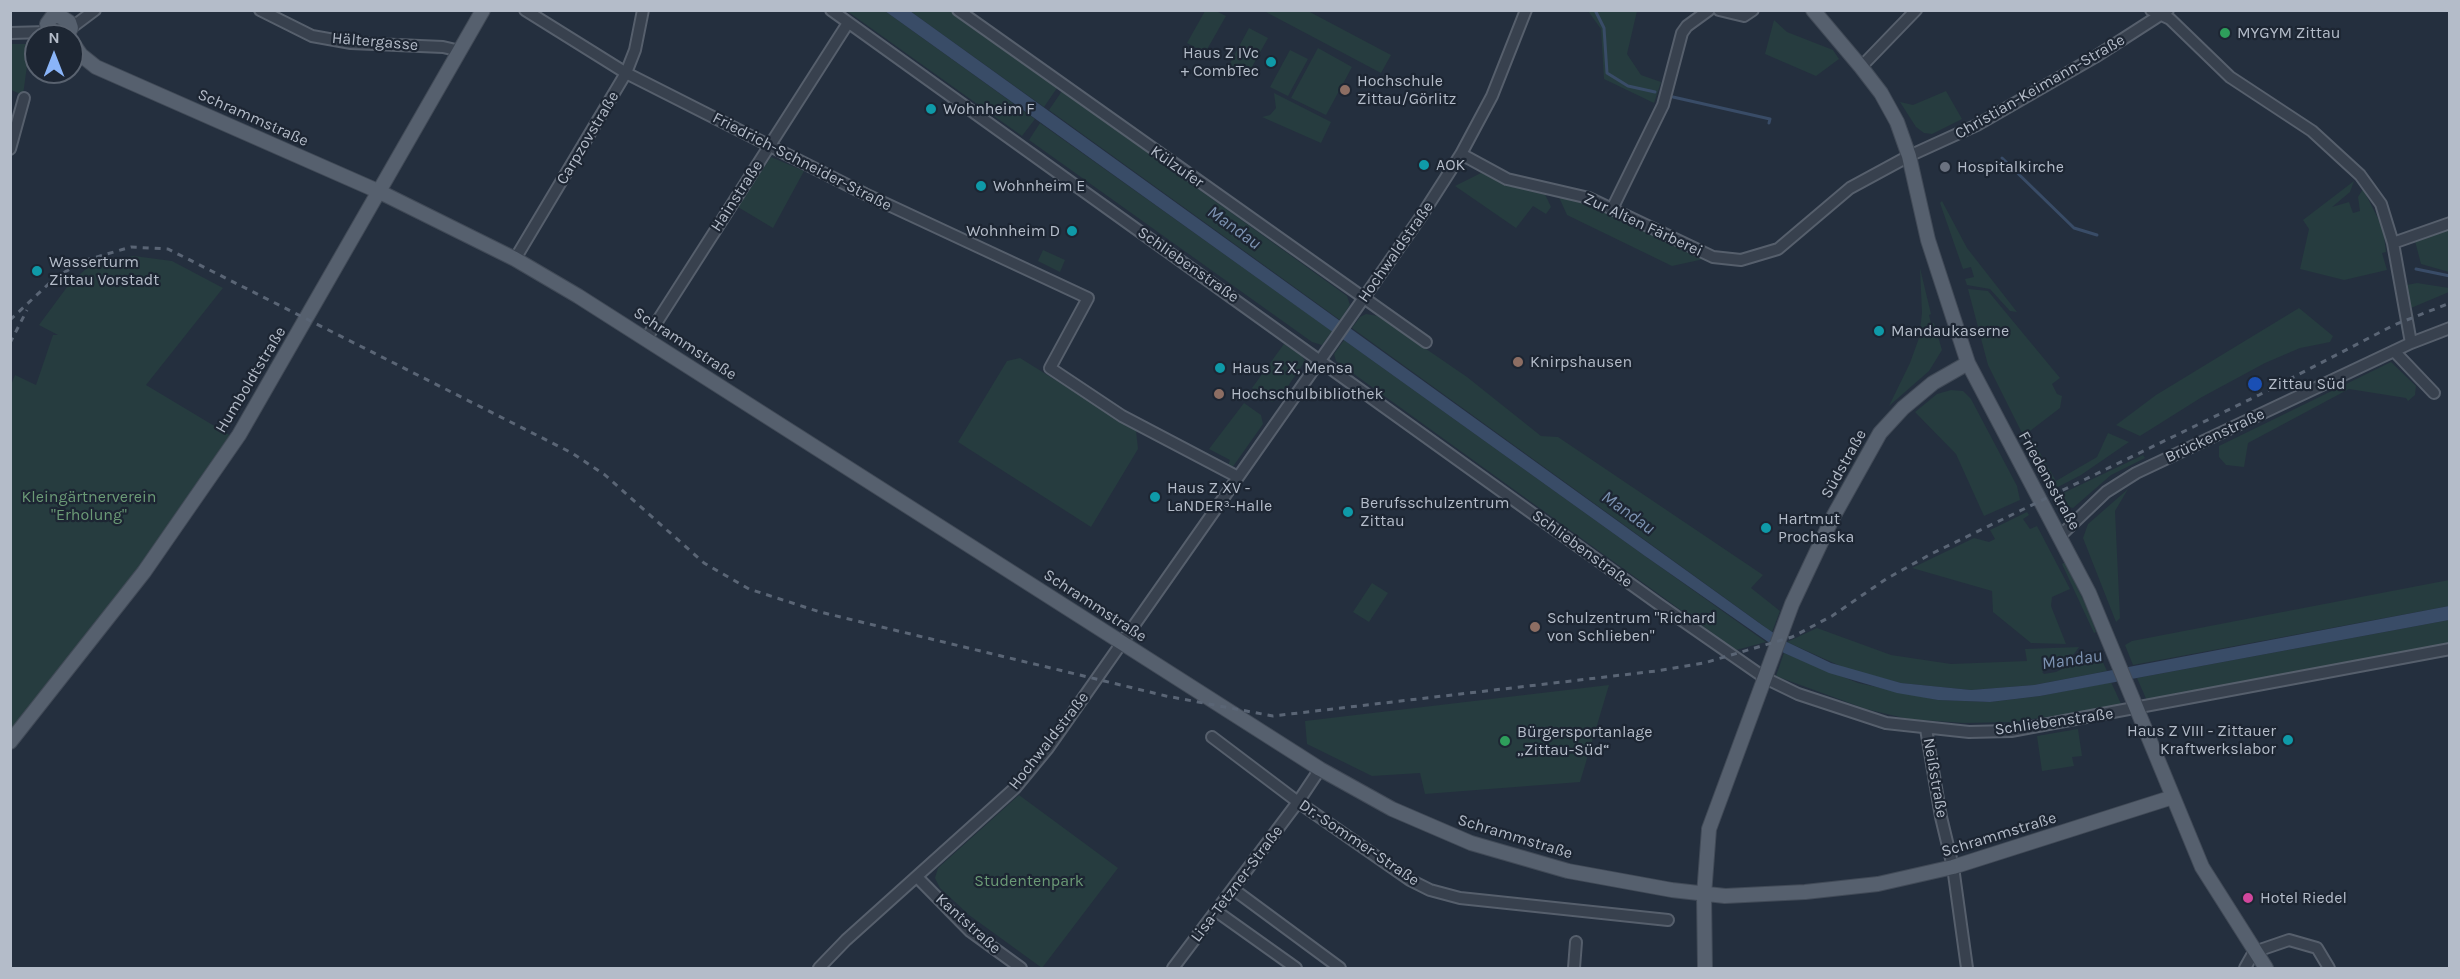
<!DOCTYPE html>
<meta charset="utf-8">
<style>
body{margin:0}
#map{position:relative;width:2460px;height:979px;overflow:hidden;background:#242f3e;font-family:Karla,sans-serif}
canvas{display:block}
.frame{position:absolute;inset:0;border:12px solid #b4bcc9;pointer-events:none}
.north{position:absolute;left:24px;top:24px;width:60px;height:60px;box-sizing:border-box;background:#1d2633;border:2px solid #59626f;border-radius:50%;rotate:0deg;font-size:16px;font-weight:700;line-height:24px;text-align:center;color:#b4bcc9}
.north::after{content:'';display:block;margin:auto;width:21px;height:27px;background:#8ab4f8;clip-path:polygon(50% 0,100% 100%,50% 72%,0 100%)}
</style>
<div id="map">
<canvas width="2460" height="979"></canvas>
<div class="frame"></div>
<div class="north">N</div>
</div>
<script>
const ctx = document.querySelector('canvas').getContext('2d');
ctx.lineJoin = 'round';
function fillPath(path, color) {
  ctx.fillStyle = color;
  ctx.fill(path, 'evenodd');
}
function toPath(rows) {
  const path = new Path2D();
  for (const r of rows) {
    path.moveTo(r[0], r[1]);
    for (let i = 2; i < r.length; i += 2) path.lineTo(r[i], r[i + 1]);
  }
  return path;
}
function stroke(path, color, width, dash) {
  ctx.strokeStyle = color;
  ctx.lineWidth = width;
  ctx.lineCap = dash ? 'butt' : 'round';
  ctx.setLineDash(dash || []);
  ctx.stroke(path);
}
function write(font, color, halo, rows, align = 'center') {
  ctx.font = font + ' Karla,sans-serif';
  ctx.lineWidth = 4.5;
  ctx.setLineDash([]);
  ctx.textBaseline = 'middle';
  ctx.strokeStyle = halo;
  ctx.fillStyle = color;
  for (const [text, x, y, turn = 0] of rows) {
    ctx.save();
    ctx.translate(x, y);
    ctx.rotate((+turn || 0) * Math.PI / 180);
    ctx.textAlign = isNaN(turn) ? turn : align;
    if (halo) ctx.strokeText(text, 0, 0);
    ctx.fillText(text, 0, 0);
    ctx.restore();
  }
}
fillPath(toPath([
 [847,11,885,11,1035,119,1022,136],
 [910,11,951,11,1057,88,1044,107],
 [1205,11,1216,11,1226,16,1205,53,1187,43],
 [1264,11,1308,11,1391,55,1381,73],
 [1588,11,1637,11,1627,54,1641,75,1661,82,1654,103,1604,79,1601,29],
 [1774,20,1787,32,1833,50,1839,59,1816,76,1765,54],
 [1249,28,1268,38,1248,74,1229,65],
 [10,44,30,44,23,95,11,90],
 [1318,48,1352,67,1326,115,1291,98],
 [1290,50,1308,59,1288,96,1270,87],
 [1062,91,1347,296,1350,305,1340,320,1049,110],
 [1946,91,1962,119,1932,134,1924,133,1916,127,1900,102,1913,105],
 [1274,93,1331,122,1321,143,1262,117,1270,115,1276,108],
 [1040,123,1332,331,1322,345,1312,342,1029,140],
 [771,157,804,171,773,228,738,207],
 [1481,173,1518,188,1544,192,1551,207,1546,214,1533,206,1516,228,1455,186],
 [2354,181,2350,192,2332,207,2349,202,2353,213,2360,211,2358,197,2363,189,2383,228,2386,252,2382,253,2387,270,2344,280,2300,269,2309,229,2303,220],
 [1558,195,1577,199,1704,259,1672,266,1567,215],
 [1942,201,1967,248,2017,312,2010,311,1990,289,1967,285,1965,279,1974,277,1971,267,1963,269,1940,203],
 [2449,230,2449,272,2421,264,2415,241],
 [1043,250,1065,260,1060,272,1038,261],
 [134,256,172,261,223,288,146,385,231,436,142,572,11,734,11,385,15,375,36,385,53,335,58,335,39,325,70,283,86,269,101,261],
 [1920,268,1931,314,1929,315,1931,323,1934,323,1942,350,1929,371,1889,406,1910,363,1919,338,1922,313],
 [2417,283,2449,288,2449,292,2411,308,2407,285],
 [1968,289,1988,291,2060,378,2052,384,2057,394,2062,396,2060,408,2026,434,2023,435,1988,365],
 [2299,308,2333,336,2330,342,2300,348,2265,363,2202,397,2140,436,2116,425,2156,395],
 [1366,314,1378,316,1467,377,1541,436,1558,437,1763,575,1751,588,1780,611,1772,632,1352,328,1360,317],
 [1344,340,1645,556,1766,642,1736,650,1336,361,1334,354],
 [1284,344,1302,356,1305,361,1280,398,1272,402,1252,388],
 [1020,358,1136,430,1138,449,1091,527,958,442,1007,361],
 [2391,362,2416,386,2415,395,2408,401,2406,398,2349,389,2248,443,2244,467,2226,465,2219,457,2219,446],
 [1951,390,1963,391,1971,399,2017,486,2020,500,1984,516,1956,454,1915,412,1937,394],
 [1244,403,1261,415,1263,424,1232,468,1228,466,1230,460,1209,449],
 [2108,433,2129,442,2081,475,2054,489,2027,442,2032,439,2056,481,2097,457],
 [2143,455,2145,458,2111,475,2073,508,2062,505,2057,496],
 [2128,489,2115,511,2120,618,2116,622,2083,538,2088,524],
 [2027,512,2029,515,2023,519,2030,529,2037,526,2070,589,2052,597,2051,606,2066,644,2031,643,1993,612,1992,591,1912,568,1974,538,1989,542,1995,539,1990,530],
 [2065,562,2089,612,2096,632,2094,633,2062,564],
 [2449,580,2449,606,2133,665,2125,645,2132,641],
 [1372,583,1388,593,1369,622,1353,612],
 [2449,620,2449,645,2147,701,2137,678],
 [1817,628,1891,655,1951,664,2027,661,2025,649,2079,647,2074,654,2042,672,2044,674,2056,672,2083,658,2099,654,2107,671,2034,685,1971,690,1901,683,1847,669,1787,642],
 [1784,653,1858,683,1938,700,1990,702,2040,696,2111,682,2122,706,2012,722,1964,723,1908,719,1866,709,1776,676],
 [1609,685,1580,782,1425,794,1420,773,1372,776,1307,744,1305,721],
 [2078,729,2082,756,2072,757,2074,766,2042,771,2037,736],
 [1019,795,1118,868,1042,968,969,915,940,888,935,878,938,868]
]), '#263c3f');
fillPath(toPath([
 [885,11,910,11,1762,625,1787,642,1831,663,1901,683,1971,690,2034,685,2449,606,2449,620,2040,696,1990,702,1938,700,1897,693,1829,673,1784,653,1645,556]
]), '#394c67');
stroke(toPath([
 [1595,10,1604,28,1607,73,1628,86,1655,92],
 [1673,97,1770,119,1769,123],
 [2002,158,2074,228,2097,235],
 [2416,269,2450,276]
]), '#394c67', 3);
const minor = toPath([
 [260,10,312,36,351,43,443,47,460,51],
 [525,10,626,73,865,194,1088,298,1050,368,1122,416,1238,477],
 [831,10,1660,605,1765,678,1798,694,1886,723,1969,732,2011,731,2450,649],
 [958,10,1426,342],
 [1719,10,1744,16,1753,10],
 [2151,10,2170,19,2230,77,2312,131,2360,175,2381,204,2393,243,2411,343],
 [71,28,95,10],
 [10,33,47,32],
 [1861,67,1916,10],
 [10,149,24,98],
 [1461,154,1507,179,1589,198,1713,257,1741,260,1778,249,1850,188,1909,156,1977,125,2095,57,2168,10],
 [1612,209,1663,105,1682,33,1687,26,1709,10],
 [2393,243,2450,223],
 [515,259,626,73,635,50,643,10],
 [646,339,848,23],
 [2394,351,2434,393],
 [2061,535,2106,492,2136,473,2411,343,2450,328],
 [1926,729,1941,817,1953,867,1967,968],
 [1212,737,1298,802,1410,880,1430,890,1460,898,1668,920],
 [917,877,970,931,1021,968],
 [1233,889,1340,968],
 [1216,911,1296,968],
 [819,968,846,940,1015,788,1048,748,1422,215,1461,154,1492,96,1526,10],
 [1173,968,1298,802,1320,769],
 [1574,968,1576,942],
 [2245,968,2254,952,2289,940,2317,948,2329,968]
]);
const major = toPath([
 [1813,10,1861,67,1881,93,1897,122,1909,156,1928,240,1968,363,2089,593,2202,867,2266,968],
 [50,36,47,24,52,17,58,15,69,22,71,28,67,36],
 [72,42,81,55,96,67,380,192,515,259,578,296,1320,769,1392,809,1471,843,1568,871,1672,890,1725,896,1805,892,1878,884,1953,867,2173,797],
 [10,742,144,572,239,435,483,10],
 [1705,968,1704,895,1709,829,1792,604,1833,517,1880,433,1903,408,1933,383,1968,363]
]);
stroke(minor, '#565f6c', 14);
stroke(major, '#414a57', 16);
stroke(minor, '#38414e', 10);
stroke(major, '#56606e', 14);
stroke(toPath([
 [10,320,56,277,86,260,131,247,168,249,572,453,605,475,704,563,749,589,820,612,1166,696,1273,716,1656,671,1704,663,1792,637,1832,616,1886,579,1931,554,2259,395,2394,325,2450,303],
 [10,343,27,310]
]), '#5a6575', 3, [6, 6]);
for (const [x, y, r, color] of [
 [2225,33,6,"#2e9e5b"],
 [1271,62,6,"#0f9aa8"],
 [1345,90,6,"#8d6e63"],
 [931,109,6,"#0f9aa8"],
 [1424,165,6,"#0f9aa8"],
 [1945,167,6,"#6b7280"],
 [981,186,6,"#0f9aa8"],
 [1072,231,6,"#0f9aa8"],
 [37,271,6,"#0f9aa8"],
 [1879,331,6,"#0f9aa8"],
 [1518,362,6,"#8d6e63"],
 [1220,368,6,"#0f9aa8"],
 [2255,384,8,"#1a4fb4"],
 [1219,394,6,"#8d6e63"],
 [1155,497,6,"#0f9aa8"],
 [1348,512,6,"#0f9aa8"],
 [1766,528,6,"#0f9aa8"],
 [1535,627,6,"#8d6e63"],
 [2288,740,6,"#0f9aa8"],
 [1505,741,6,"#2e9e5b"],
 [2248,898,6,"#d1479c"]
]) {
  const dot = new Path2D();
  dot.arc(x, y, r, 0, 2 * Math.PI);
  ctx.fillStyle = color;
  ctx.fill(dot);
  stroke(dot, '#1d2633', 2);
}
write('16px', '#b4bcc9', '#1d2633', [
 ["MYGYM Zittau",2237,33],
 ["Haus Z IVc",1259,53,"right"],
 ["+ CombTec",1259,71,"right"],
 ["Hochschule",1357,81],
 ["Zittau/Görlitz",1357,99],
 ["Wohnheim F",943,109],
 ["AOK",1436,165],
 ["Hospitalkirche",1957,167],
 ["Wohnheim E",993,186],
 ["Wohnheim D",1060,231,"right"],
 ["Wasserturm",49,262],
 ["Zittau Vorstadt",49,280],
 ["Mandaukaserne",1891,331],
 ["Knirpshausen",1530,362],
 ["Haus Z X, Mensa",1232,368],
 ["Zittau Süd",2268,384],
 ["Hochschulbibliothek",1231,394],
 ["Haus Z XV -",1167,488],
 ["LaNDER³-Halle",1167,506],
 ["Berufsschulzentrum",1360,503],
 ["Zittau",1360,521],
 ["Hartmut",1778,519],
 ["Prochaska",1778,537],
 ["Schulzentrum \"Richard",1547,618],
 ["von Schlieben\"",1547,636],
 ["Haus Z VIII - Zittauer",2276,731,"right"],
 ["Kraftwerkslabor",2276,749,"right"],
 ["Bürgersportanlage",1517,732],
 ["„Zittau-Süd“",1517,750],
 ["Hotel Riedel",2260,898]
], 'left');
write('16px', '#b4bcc9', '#1d2633', [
 ["Hältergasse",375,42,5],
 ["Christian-Keimann-Straße",2040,87,-30],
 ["Schrammstraße",253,118,24],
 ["Carpzovstraße",588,138,-59],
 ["Friedrich-Schneider-Straße",802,162,27],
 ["Külzufer",1177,167,35],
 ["Hainstraße",737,196,-57],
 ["Zur Alten Färberei",1643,225,25],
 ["Hochwaldstraße",1396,252,-55],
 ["Schliebenstraße",1188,265,35],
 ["Schrammstraße",685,344,33],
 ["Humboldtstraße",251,380,-59],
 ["Brückenstraße",2215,436,-25],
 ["Südstraße",1844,464,-61],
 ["Friedensstraße",2049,481,61],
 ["Schliebenstraße",1582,549,36],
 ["Schrammstraße",1095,606,33],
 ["Schliebenstraße",2054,722,-8],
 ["Hochwaldstraße",1049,741,-52],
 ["Neißstraße",1935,778,80],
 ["Schrammstraße",1999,835,-17],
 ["Schrammstraße",1515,837,17],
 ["Dr.-Sommer-Straße",1359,843,34],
 ["Lisa-Tetzner-Straße",1237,884,-53],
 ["Kantstraße",968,924,42]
]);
write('16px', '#6b9a76', '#1d2633', [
 ["Kleingärtnerverein",89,497],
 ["\"Erholung\"",89,515],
 ["Studentenpark",1029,881]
]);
write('italic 18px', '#7c92b1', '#1d2633', [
 ["Mandau",1234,228,36],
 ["Mandau",1628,513,36],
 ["Mandau",2072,660,-8]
]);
</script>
